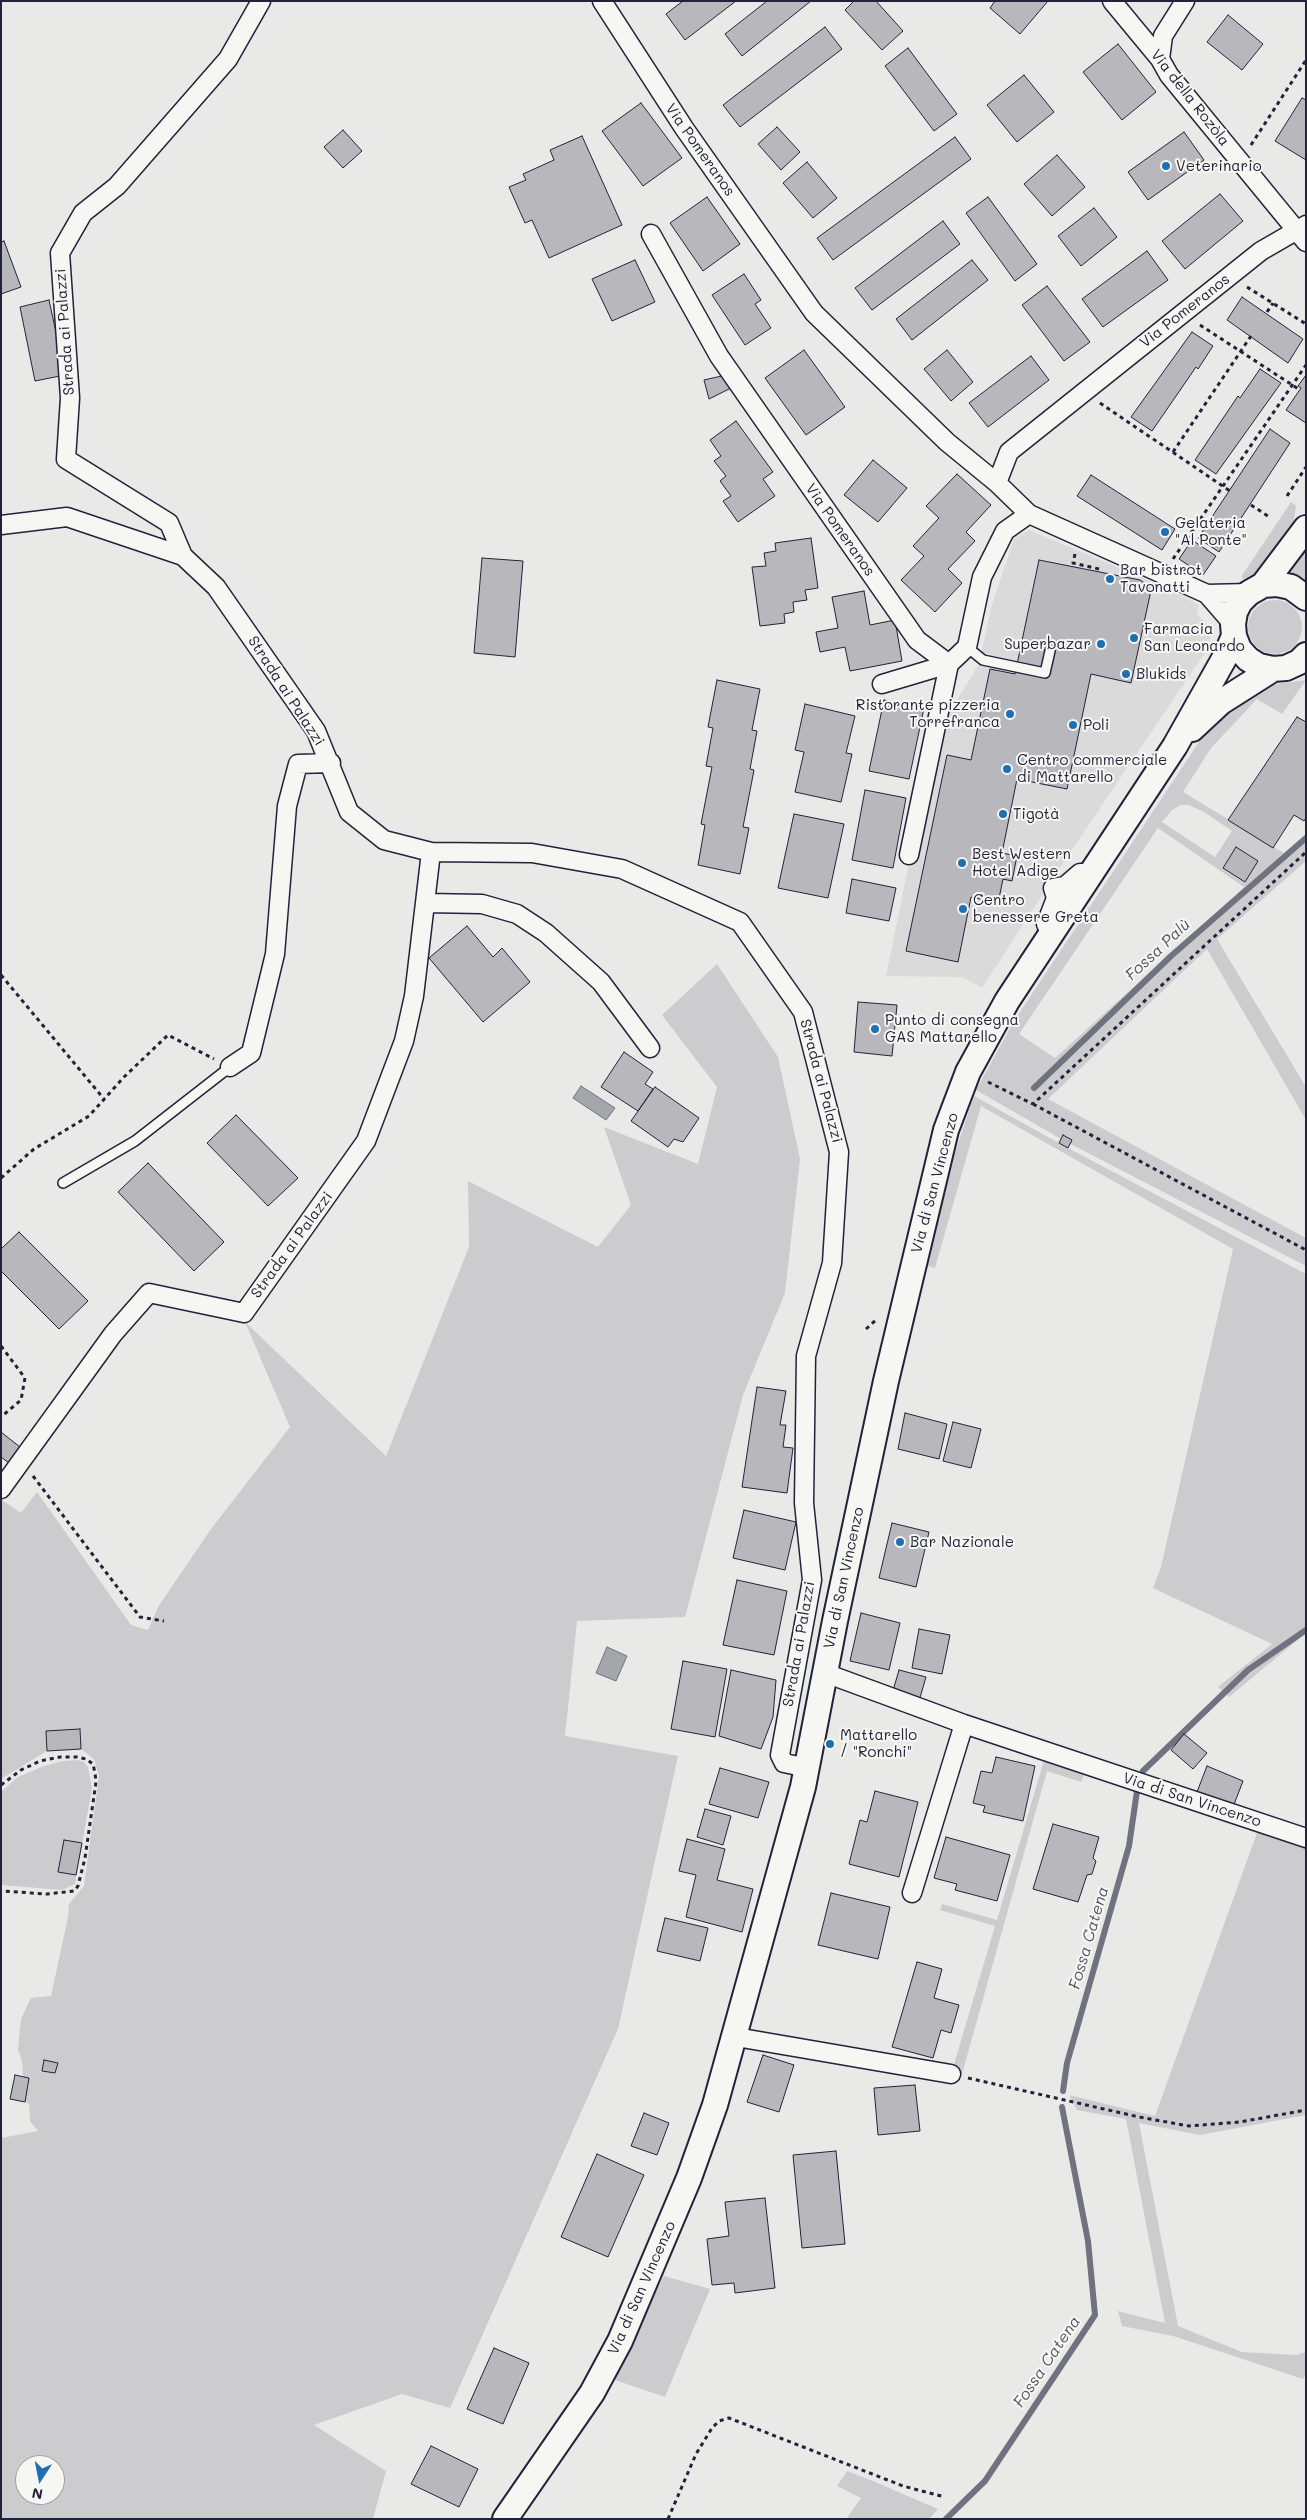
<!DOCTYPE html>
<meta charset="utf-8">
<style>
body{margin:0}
#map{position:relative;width:1307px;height:2520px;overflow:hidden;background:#e9e9e7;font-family:Mali,sans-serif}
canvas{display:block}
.frame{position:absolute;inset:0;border:2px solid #22223b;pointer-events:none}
.north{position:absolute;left:15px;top:2455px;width:50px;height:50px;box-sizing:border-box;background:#f6f6f2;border:1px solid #a1a1a9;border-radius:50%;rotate:191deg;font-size:14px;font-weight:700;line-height:20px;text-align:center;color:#22223b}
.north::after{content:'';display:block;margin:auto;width:18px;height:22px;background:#1f6fb2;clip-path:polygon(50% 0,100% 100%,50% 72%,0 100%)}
</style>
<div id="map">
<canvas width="1307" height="2520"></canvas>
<div class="frame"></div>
<div class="north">N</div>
</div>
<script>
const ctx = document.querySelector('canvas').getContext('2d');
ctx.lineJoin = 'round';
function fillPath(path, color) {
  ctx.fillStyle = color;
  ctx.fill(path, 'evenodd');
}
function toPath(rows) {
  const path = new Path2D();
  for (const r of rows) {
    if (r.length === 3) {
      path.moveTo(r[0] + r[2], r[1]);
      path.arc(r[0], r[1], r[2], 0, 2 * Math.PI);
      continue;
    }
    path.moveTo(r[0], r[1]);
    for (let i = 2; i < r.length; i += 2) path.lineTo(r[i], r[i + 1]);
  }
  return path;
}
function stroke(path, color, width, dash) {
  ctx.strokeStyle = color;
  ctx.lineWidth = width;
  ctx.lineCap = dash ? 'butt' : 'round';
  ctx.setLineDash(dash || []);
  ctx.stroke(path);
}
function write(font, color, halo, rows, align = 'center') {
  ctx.font = font + ' Mali,sans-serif';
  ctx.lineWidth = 4;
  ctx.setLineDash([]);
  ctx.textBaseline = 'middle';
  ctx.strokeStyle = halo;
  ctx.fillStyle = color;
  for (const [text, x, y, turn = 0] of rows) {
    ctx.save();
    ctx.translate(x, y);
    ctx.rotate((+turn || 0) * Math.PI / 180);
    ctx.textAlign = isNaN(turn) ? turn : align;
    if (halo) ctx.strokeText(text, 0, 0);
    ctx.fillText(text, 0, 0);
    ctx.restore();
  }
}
fillPath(toPath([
 [1029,530,1162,586,1199,605,1197,614,1206,624,1210,638,1206,651,1059,869,982,988,962,977,886,976,908,868,917,860,949,713,979,664,991,608,1014,539]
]), '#dadada');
fillPath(toPath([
 [1291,502,1296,506,1292,531,1261,570,1244,579,1241,577],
 [1306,541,1306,575,1305,583,1282,574],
 [1275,627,27],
 [1306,680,1282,714,1257,699,1211,748,1183,792,1284,853,1306,834,1306,861,1217,939,1306,1087,1306,1120,1207,949,1048,1099,1306,1238,1306,1266,1061,1139,976,1090,1014,1021,1205,733,1220,717,1265,688,1277,684],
 [1181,805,1189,805,1204,812,1232,831,1215,857,1162,822,1172,810],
 [1158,828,1244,887,1055,1058,1019,1034],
 [717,964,778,1057,800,1159,785,1293,743,1395,685,1617,577,1621,565,1736,678,1756,618,2029,450,2408,402,2394,314,2425,386,2471,373,2519,1,2519,1,2138,38,2131,30,2121,29,2104,25,2102,22,2061,18,2049,21,2019,31,1998,51,1996,68,1917,69,1904,84,1886,99,1776,94,1759,81,1749,80,1729,46,1731,47,1751,1,1779,1,1501,2,1500,21,1513,37,1492,131,1625,148,1630,158,1607,211,1529,290,1427,245,1322,386,1456,469,1247,468,1181,598,1247,631,1205,604,1127,698,1164,717,1087,662,1015],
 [25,2465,55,2465,55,2495,25,2495],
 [974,1096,1068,1148,1306,1274,1306,1633,1229,1697,1218,1687,1272,1644,1153,1588,1161,1567,1233,1249,981,1106,935,1268,928,1266,951,1164],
 [78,1760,84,1762,88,1767,92,1788,75,1884,62,1890,1,1885,1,1792,18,1777,44,1766,63,1761],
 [1044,1760,1084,1775,1081,1782,1047,1771,962,2074,952,2071,995,1926,940,1910,942,1904,997,1920],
 [1258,1830,1306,1846,1306,2115,1200,2135,1139,2123,1178,2326,1242,2352,1296,2355,1306,2352,1306,2374,1303,2379,1173,2336,1122,2326,1118,2311,1165,2323,1126,2119,1077,2110,1069,2095,1155,2116],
 [664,2276,710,2289,665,2397,612,2379],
 [847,2471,873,2481,938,2509,929,2519,846,2519,861,2498,837,2486]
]), '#ccccce');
const water = toPath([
 [581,1086,615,1108,606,1120,573,1098,581,1086],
 [607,1647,627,1656,616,1681,596,1673,607,1647]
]);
fillPath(water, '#a5a5ac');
stroke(water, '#71717f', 1);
stroke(toPath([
 [1034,1088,1171,956,1306,838],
 [1143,1771,1248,1670,1306,1630],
 [1063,2091,1067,2063,1129,1846,1137,1791],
 [946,2519,985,2481,1095,2315,1088,2241,1062,2107]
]), '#71717f', 6);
const building = toPath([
 [683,1,736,1,685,40,666,14,683,1],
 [767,1,811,1,742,56,725,34,767,1],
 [854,1,876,1,903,31,882,50,845,10,854,1],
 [995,1,1048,1,1020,34,990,8,995,1],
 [1228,15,1263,44,1242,70,1207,42,1228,15],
 [825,27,842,49,740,127,723,105,825,27],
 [1118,44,1156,92,1122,120,1083,72,1118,44],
 [908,48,957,114,934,131,885,66,908,48],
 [1024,75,1054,112,1017,142,987,105,1024,75],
 [1302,98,1306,100,1306,160,1275,141,1302,98],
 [641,103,682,158,643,186,602,131,641,103],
 [777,127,800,152,781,170,758,144,777,127],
 [343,130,362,151,343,168,324,147,343,130],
 [1184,132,1204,160,1148,200,1128,172,1184,132],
 [582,136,622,225,549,258,532,220,525,223,509,187,526,180,523,174,554,160,550,150,582,136],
 [955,137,971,159,833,260,817,238,955,137],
 [1057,155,1085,187,1052,216,1024,184,1057,155],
 [807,162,837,198,813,218,783,183,807,162],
 [1220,194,1243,221,1185,269,1162,241,1220,194],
 [707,197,740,244,703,271,670,223,707,197],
 [988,197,1037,264,1015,281,966,213,988,197],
 [1094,208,1117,237,1081,266,1058,236,1094,208],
 [943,221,960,244,872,310,855,288,943,221],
 [4,241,21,287,1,294,1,242,4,241],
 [1147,251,1168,280,1103,327,1082,299,1147,251],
 [635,260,655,302,612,321,592,279,635,260],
 [972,260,988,280,912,340,896,319,972,260],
 [744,274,761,300,755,304,771,328,745,345,712,295,744,274],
 [1047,286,1090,342,1064,361,1022,305,1047,286],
 [1242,297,1303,339,1288,363,1227,320,1242,297],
 [49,300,57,337,60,376,35,381,20,307,49,300],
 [1192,332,1213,346,1198,369,1196,367,1152,431,1131,417,1192,332],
 [804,350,845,407,806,435,765,378,804,350],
 [947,350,973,382,951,401,924,369,947,350],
 [1031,356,1049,380,988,427,969,403,1031,356],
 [1260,369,1281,383,1216,474,1195,460,1238,396,1240,398,1260,369],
 [726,375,733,387,709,399,704,380,726,375],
 [1306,375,1306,423,1286,410,1301,388,1298,386,1306,375],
 [736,421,773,472,763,479,775,496,738,522,723,501,731,496,720,481,726,476,714,461,721,456,710,440,736,421],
 [1270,429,1290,443,1219,552,1198,538,1270,429],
 [873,460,907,488,878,522,844,495,873,460],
 [957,474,991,505,966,532,975,541,948,569,962,583,935,612,901,580,924,556,913,546,939,518,926,506,957,474],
 [1091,475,1175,529,1162,550,1077,496,1091,475],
 [811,538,818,588,805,590,807,600,793,602,794,612,784,614,785,623,760,626,752,567,766,566,764,553,776,551,775,543,811,538],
 [1192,540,1216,556,1203,575,1179,559,1192,540],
 [482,558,523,561,515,657,474,653,482,558],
 [1039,560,1140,580,1149,586,1150,595,1131,683,1091,674,1067,789,1017,779,1002,853,1017,856,1012,881,1003,879,998,903,971,897,958,962,906,951,947,755,971,760,990,669,1015,674,1039,560],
 [864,591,870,625,895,620,902,661,850,671,845,647,820,652,816,632,838,628,832,597,864,591],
 [717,680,760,689,752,730,757,731,750,769,754,770,743,827,749,828,740,874,698,865,705,825,701,824,712,767,706,766,713,728,708,727,717,680],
 [884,700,924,708,909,779,869,771,884,700],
 [805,704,855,716,846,753,852,754,841,802,795,792,804,752,795,750,805,704],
 [1297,717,1306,722,1306,818,1304,821,1294,815,1273,848,1228,820,1297,717],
 [865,790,906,798,893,868,852,860,865,790],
 [794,814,844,824,828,898,778,888,794,814],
 [1236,847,1258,861,1245,882,1223,868,1236,847],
 [852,879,896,888,889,921,846,913,852,879],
 [467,926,493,957,502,948,530,982,483,1022,429,958,467,926],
 [858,1002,897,1005,892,1056,854,1052,858,1002],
 [624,1052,653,1072,645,1084,653,1089,638,1111,601,1087,624,1052],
 [655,1087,699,1118,683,1142,674,1139,668,1147,631,1121,655,1087],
 [236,1115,298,1178,268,1206,207,1143,236,1115],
 [1063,1135,1072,1140,1068,1148,1059,1143,1063,1135],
 [148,1163,224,1242,194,1271,118,1192,148,1163],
 [19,1232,88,1301,59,1329,1,1271,1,1249,19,1232],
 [757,1387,786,1391,780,1425,786,1425,783,1447,793,1448,787,1493,742,1487,757,1387],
 [905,1413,947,1424,939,1459,898,1449,905,1413],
 [953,1422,981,1429,971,1468,943,1461,953,1422],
 [1,1432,25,1451,13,1466,1,1457,1,1432],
 [744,1510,796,1522,785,1570,733,1558,744,1510],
 [892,1523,929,1532,916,1587,879,1578,892,1523],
 [737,1580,787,1591,774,1655,723,1645,737,1580],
 [861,1613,900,1623,889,1670,850,1661,861,1613],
 [919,1629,950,1635,942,1674,912,1668,919,1629],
 [683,1661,727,1669,715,1737,671,1729,683,1661],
 [731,1670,776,1680,773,1717,761,1749,719,1736,731,1670],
 [899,1670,926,1677,919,1701,892,1694,899,1670],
 [80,1729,81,1749,47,1751,46,1731,80,1729],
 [1184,1734,1207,1753,1193,1769,1171,1750,1184,1734],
 [996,1757,1035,1766,1023,1821,983,1812,985,1806,973,1803,981,1771,992,1773,996,1757],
 [1207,1766,1243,1781,1233,1807,1197,1792,1207,1766],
 [720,1768,769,1782,758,1818,709,1804,720,1768],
 [875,1791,918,1802,899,1877,849,1864,860,1820,867,1822,875,1791],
 [705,1809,731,1816,723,1845,697,1837,705,1809],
 [1053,1824,1099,1837,1093,1858,1096,1861,1092,1874,1087,1875,1078,1902,1033,1889,1053,1824],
 [946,1837,1010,1855,997,1901,955,1890,957,1884,934,1878,946,1837],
 [687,1839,725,1849,717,1880,753,1889,742,1932,686,1917,696,1875,679,1871,687,1839],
 [64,1840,82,1843,76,1875,58,1872,64,1840],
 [831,1893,890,1907,878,1959,818,1945,831,1893],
 [665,1918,708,1928,700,1961,657,1951,665,1918],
 [917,1962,942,1969,934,1998,959,2005,951,2033,941,2030,933,2058,892,2047,917,1962],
 [763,2055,794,2065,779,2112,747,2102,763,2055],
 [44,2060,58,2063,55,2073,42,2071,44,2060],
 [15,2075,29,2078,25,2102,10,2099,15,2075],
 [915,2085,920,2131,878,2135,874,2088,915,2085],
 [644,2113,669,2123,657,2155,631,2146,644,2113],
 [836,2151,845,2244,802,2248,793,2155,836,2151],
 [597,2154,644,2175,608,2257,561,2237,597,2154],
 [765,2198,775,2288,735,2293,734,2283,712,2285,707,2239,729,2236,725,2202,765,2198],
 [494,2348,529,2363,503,2424,467,2409,494,2348],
 [431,2446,478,2469,459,2507,411,2484,431,2446]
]);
fillPath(building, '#b8b8bc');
stroke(building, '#22223b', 1);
const lane = toPath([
 [967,647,983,660,1045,673,1050,651],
 [63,1183,135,1141,230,1067]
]);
const street = toPath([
 [261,1,228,59,117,186,83,213,60,253,70,398,66,459,169,523,183,556,216,587,316,731,349,812,384,840,431,852,532,853,622,869,740,922,803,1012,839,1152,832,1263,806,1356,804,1503,812,1580,780,1755,784,1763,808,1768],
 [602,1,684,128,814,313,947,442,997,483],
 [1112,1,1160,59,1169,75,1306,242],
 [1160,59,1163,36,1185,1],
 [651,234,719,356,917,640,949,664,967,647,982,577,1005,531,1029,514,997,483,1009,452,1261,251,1306,225],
 [1029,514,1207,594,1233,624],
 [1,525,67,517,183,556],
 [1207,594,1249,593],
 [882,684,949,664,909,855],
 [426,903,482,904,517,914,546,933,601,982,650,1048],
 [1051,934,1046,924,1056,898,1053,888,1065,886,1080,873,1092,874],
 [230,1067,251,1053,275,954,287,806,298,764,331,763],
 [1,1489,113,1334,149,1293,244,1313,366,1141,404,1041,414,996,431,852],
 [825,1673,964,1724,1306,1838],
 [912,1893,964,1724],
 [736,2037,951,2074]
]);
const secondary = toPath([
 [1263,585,1306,528],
 [1306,598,1291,587,1277,584,1263,585,1249,593,1240,602,1235,612,1233,624,1234,636,1239,649,1248,659,1259,666,1273,669,1286,668,1299,662,1306,655],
 [1192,729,1221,702,1273,669],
 [505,2519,592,2393,620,2341,689,2178,715,2105,803,1787,835,1621,886,1381,946,1130,968,1072,1007,1001,1175,746,1225,657,1234,636]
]);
stroke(lane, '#22223b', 12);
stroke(street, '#22223b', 21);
stroke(secondary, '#22223b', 28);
stroke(toPath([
 [1251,145,1306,60],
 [1247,287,1306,324],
 [1267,312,1273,303],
 [1200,325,1300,390],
 [1100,403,1230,491],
 [1173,452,1251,336],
 [1287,496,1306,467],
 [1251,505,1271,518],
 [1075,554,1073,563,1099,569],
 [1173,559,1306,365],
 [1,975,104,1099],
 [988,1082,1033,1104,1306,852],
 [1033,1104,1306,1250],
 [1,1178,34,1149,89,1116,124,1077,168,1035,214,1059],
 [866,1329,876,1320],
 [1,1346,25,1378,21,1400,1,1417],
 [33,1476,140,1617,164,1621],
 [1,1785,21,1770,40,1761,60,1757,77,1757,86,1759,93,1764,95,1773,96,1782,85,1858,78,1886,74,1891,47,1894,1,1891],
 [968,2078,1139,2117,1189,2126,1240,2122,1306,2110],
 [668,2519,696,2454,712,2428,719,2421,729,2418,903,2486,945,2497]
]), '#22223b', 3, [4, 4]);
stroke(lane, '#f6f6f2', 9);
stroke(street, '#f6f6f2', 18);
stroke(secondary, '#f6f6f2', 24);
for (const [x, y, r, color] of [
 [1166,166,5,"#1f6fb2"],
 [1165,532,5,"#1f6fb2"],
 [1110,579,5,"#1f6fb2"],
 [1134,638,5,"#1f6fb2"],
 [1101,644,5,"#1f6fb2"],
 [1126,674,5,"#1f6fb2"],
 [1010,714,5,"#1f6fb2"],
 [1073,725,5,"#1f6fb2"],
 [1007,769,5,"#1f6fb2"],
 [1003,814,5,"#1f6fb2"],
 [962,863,5,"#1f6fb2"],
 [963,909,5,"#1f6fb2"],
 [875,1029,5,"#1f6fb2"],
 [900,1542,5,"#1f6fb2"],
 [830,1744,5,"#1f6fb2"]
]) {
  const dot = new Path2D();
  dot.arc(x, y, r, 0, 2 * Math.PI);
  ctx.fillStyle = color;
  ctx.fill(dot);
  stroke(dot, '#f6f6f2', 2);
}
write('15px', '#22223b', '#f6f6f2', [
 ["Via della Rozòla",1190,98,52],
 ["Via Pomeranos",700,150,55],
 ["Via Pomeranos",1185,311,-38],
 ["Strada ai Palazzi",65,332,-94],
 ["Via Pomeranos",840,530,55],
 ["Strada ai Palazzi",286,691,57],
 ["Strada ai Palazzi",821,1081,75],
 ["Via di San Vincenzo",935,1183,-75],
 ["Strada ai Palazzi",292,1245,-54],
 ["Via di San Vincenzo",844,1578,-78],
 ["Strada ai Palazzi",799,1644,-80],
 ["Via di San Vincenzo",1192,1800,18],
 ["Via di San Vincenzo",642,2288,-66]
]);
write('15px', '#22223b', '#f6f6f2', [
 ["Veterinario",1176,166],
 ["Gelateria",1175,523],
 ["\"Al Ponte\"",1175,540],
 ["Bar bistrot",1120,570],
 ["Tavonatti",1120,587],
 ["Farmacia",1144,629],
 ["San Leonardo",1144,646],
 ["Superbazar",1091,644,"right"],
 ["Blukids",1136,674],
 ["Ristorante pizzeria",1000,705,"right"],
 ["Torrefranca",1000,722,"right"],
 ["Poli",1083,725],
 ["Centro commerciale",1017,760],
 ["di Mattarello",1017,777],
 ["Tigotà",1013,814],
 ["Best Western",972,854],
 ["Hotel Adige",972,871],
 ["Centro",973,900],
 ["benessere Greta",973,917],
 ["Punto di consegna",885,1020],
 ["GAS Mattarello",885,1037],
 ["Bar Nazionale",910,1542],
 ["Mattarello",840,1735],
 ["/ \"Ronchi\"",840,1752]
], 'left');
write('italic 16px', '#565668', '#f6f6f2', [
 ["Fossa Palù",1158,950,-43],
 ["Fossa Catena",1089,1938,-74],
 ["Fossa Catena",1047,2362,-56]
]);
</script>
